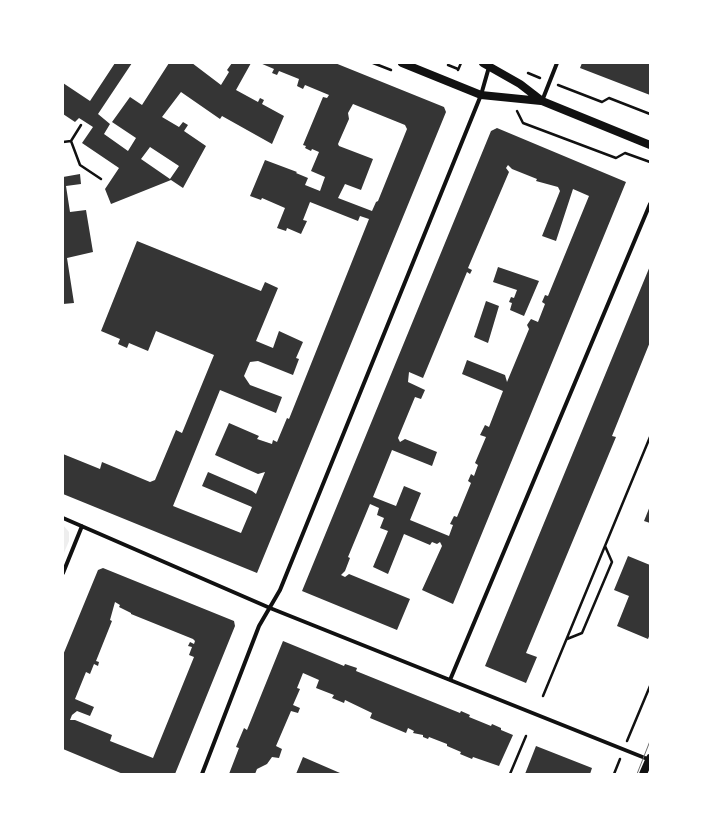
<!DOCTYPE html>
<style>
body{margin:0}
#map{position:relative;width:713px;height:837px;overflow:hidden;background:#fff;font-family:Manrope,sans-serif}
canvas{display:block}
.frame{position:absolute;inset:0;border:64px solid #fff;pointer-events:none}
</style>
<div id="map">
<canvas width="713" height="837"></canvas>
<div class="frame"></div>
</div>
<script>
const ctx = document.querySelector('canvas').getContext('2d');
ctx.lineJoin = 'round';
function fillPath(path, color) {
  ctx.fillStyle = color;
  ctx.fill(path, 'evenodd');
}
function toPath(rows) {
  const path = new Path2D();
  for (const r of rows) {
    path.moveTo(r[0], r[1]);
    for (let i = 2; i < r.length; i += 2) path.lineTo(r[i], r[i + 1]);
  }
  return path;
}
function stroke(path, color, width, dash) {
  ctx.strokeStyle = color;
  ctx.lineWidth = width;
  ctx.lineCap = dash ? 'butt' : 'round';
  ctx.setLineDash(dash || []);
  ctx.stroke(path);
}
fillPath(toPath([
 [63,525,69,532,69,541,63,555]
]), '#eee');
fillPath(toPath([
 [115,63,132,63,98,114,110,124,104,134,128,151,136,138,112,122,130,97,142,105,169,63,192,63,221,85,229,72,227,70,232,63,251,63,236,90,258,102,260,98,264,100,262,104,284,116,272,144,222,116,220,119,181,92,162,117,179,127,183,122,188,125,184,131,206,146,183,188,171,180,111,204,105,189,119,168,82,143,93,127,79,118,75,122,63,114,63,83,90,101],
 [150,147,179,166,170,179,141,159],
 [260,63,335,63,444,107,446,112,257,573,63,494,63,454,100,469,102,462,150,482,155,480,176,430,182,433,214,355,156,331,148,351,129,343,127,348,118,344,120,339,101,331,137,241,261,291,265,282,278,288,256,341,273,348,279,331,303,342,296,358,299,359,293,375,258,361,250,362,244,376,250,385,282,397,276,413,220,390,173,506,241,533,252,507,202,486,208,472,252,491,256,494,265,472,258,474,215,455,229,423,259,436,257,439,272,444,273,440,277,442,287,418,289,419,369,219,360,216,358,221,310,202,303,220,307,221,301,234,287,228,286,231,277,228,285,208,262,198,261,200,250,196,265,160,297,172,296,173,308,178,305,185,320,191,325,177,311,171,319,152,312,149,311,151,305,148,306,146,303,145,323,97,327,98,329,95,305,85,303,89,297,86,299,79,279,71,277,75,272,73,274,69],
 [353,104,405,125,407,129,378,201,376,202,372,211,338,198,345,184,361,190,373,159,339,146,338,144,349,119,348,113],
 [582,63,650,63,650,95,580,68],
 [497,128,626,182,453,604,422,590,442,546,440,542,437,544,432,542,430,545,404,534,388,574,373,567,388,531,380,528,384,518,377,515,379,508,370,504,348,557,350,558,345,571,341,575,345,577,349,574,410,599,397,630,302,591,491,131],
 [508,165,512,169,537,179,536,181,558,187,560,191,542,236,556,241,573,189,589,196,548,296,545,295,542,302,545,304,538,322,531,319,527,325,529,329,507,382,505,375,467,360,462,374,503,391,489,427,485,425,480,435,486,437,475,463,478,465,474,476,471,474,468,481,471,483,457,517,454,516,450,524,453,525,449,536,410,520,421,493,404,486,396,506,373,497,392,450,432,466,437,452,405,439,400,442,398,438,415,397,421,399,425,390,408,382,409,372,423,378,467,272,470,274,472,270,468,268,509,172,506,168],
 [80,174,81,184,66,186,70,212,86,210,93,252,67,258,74,303,63,304,63,177],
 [650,266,650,342,612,436,616,437,526,653,537,657,526,683,485,666],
 [498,267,539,281,524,316,510,310,512,303,509,302,511,297,514,298,517,290,493,282],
 [486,301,499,306,488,343,474,337],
 [650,506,650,523,644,521],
 [628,556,650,565,650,634,648,639,617,626,629,596,614,590],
 [103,568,234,621,235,626,175,774,123,774,63,749,63,655,98,570],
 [115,602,120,605,119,607,131,613,131,614,193,639,195,641,194,644,190,642,188,646,192,647,189,655,194,657,153,758,110,741,112,735,75,720,70,720,72,715,77,711,90,716,94,707,75,699,86,672,90,674,94,664,98,666,99,662,96,661,112,621,110,620],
 [283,641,344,666,345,664,357,668,356,671,460,713,461,711,470,715,469,717,491,726,492,724,501,728,501,730,513,735,499,766,473,757,472,759,460,754,461,752,447,746,447,744,429,737,428,739,423,737,423,735,413,733,414,731,408,728,406,733,370,718,372,713,345,700,344,703,332,698,334,695,316,688,319,680,303,673,297,688,300,689,293,705,300,708,298,713,291,711,276,746,282,749,279,758,272,757,267,764,257,769,255,774,229,774,239,748,236,747,244,728,247,730],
 [536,746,592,768,590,774,525,774],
 [303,757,340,773,340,774,296,774]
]), '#353535');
stroke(toPath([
 [373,63,391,70],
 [448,65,458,69],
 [458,70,461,63],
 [528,73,540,78],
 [558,85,602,102,609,98,650,114],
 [517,111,523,123,616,158,625,153,650,162],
 [71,141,80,165,101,179],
 [63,142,71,141,81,125],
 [567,639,582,633,612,562,605,546],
 [543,696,650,437],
 [627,741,650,686],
 [510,774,526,736],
 [614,774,620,759]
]), '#111', 2.5);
stroke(toPath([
 [542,101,557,63],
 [63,518,270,608,650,760],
 [63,573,82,526],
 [450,680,650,204],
 [202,774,259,626,280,590,481,95,489,67]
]), '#111', 4);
stroke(toPath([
 [402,63,481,95,541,101],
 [483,63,520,84,542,101,650,145],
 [643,774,650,758]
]), '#111', 8);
stroke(toPath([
 [637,774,650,741]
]), '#707070', 1);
</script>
